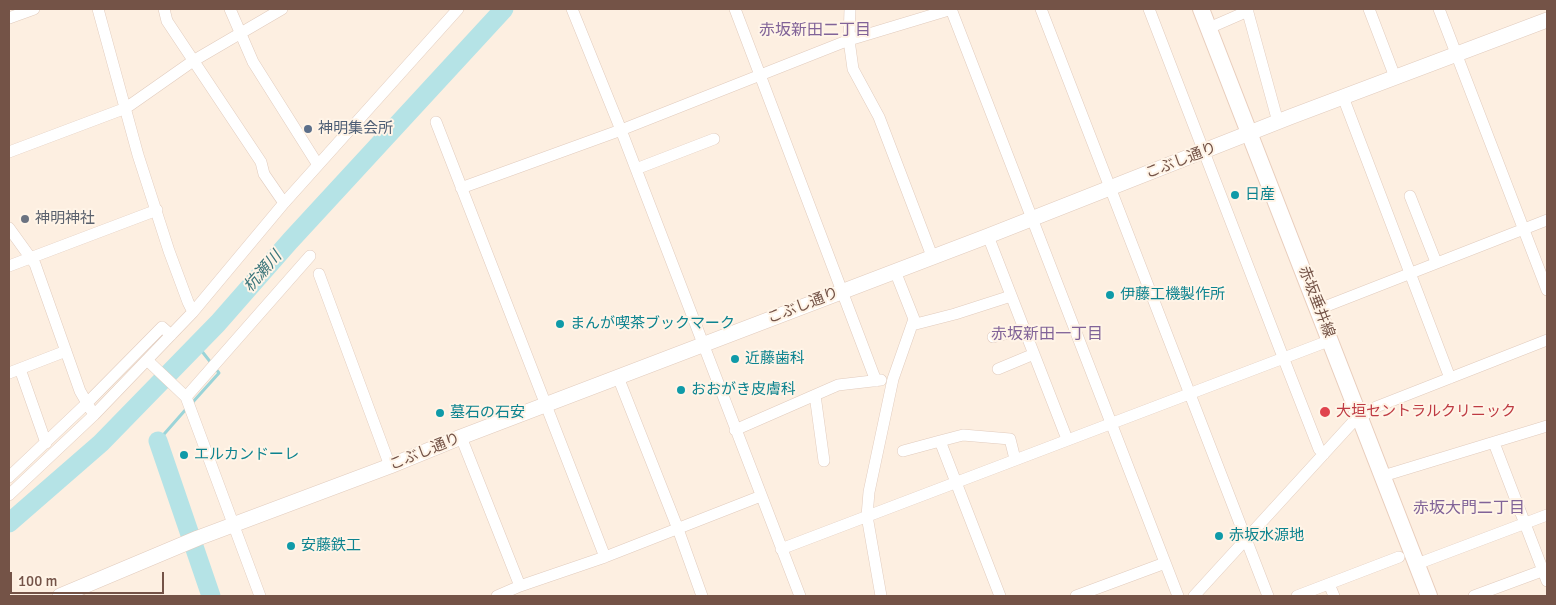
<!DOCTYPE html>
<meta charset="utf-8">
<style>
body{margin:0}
#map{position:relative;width:1556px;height:605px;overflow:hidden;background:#fdefe1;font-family:Signika,sans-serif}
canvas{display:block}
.frame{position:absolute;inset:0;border:10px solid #745347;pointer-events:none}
.scale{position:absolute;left:10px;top:572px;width:154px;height:22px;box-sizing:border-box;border:2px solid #745347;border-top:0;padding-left:6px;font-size:15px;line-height:18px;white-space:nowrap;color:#745347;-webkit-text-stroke:4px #fff4e7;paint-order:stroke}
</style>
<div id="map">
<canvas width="1556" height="605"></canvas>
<div class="frame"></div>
<div class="scale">100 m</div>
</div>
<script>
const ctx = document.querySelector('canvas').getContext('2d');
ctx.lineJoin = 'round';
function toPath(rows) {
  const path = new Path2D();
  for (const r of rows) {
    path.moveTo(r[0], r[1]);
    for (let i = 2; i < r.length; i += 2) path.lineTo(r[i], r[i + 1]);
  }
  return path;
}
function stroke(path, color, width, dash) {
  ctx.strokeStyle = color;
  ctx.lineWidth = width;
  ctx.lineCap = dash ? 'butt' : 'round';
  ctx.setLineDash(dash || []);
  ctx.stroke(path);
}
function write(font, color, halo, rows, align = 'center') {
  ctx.font = font + ' Signika,"Noto Sans JP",sans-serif';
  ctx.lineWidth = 4;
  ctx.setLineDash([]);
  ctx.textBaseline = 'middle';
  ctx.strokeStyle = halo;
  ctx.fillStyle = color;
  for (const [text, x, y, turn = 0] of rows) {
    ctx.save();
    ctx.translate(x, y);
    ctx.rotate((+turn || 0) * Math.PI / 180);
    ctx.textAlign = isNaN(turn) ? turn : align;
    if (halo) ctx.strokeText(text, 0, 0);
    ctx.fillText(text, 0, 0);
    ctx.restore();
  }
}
stroke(toPath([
 [192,403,219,373,197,345],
 [158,441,187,408]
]), '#9bd4d8', 3);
stroke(toPath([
 [158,441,211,596],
 [9,523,101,443,218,323,290,241,504,9]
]), '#b5e3e6', 19);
const minor = toPath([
 [98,9,138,155,169,251,188,302,193,312],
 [164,9,167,21,261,162,264,174,284,203],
 [230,9,253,62,318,165],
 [572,9,621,130,800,596],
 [735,9,876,381],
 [850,9,849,40,853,69,879,117,932,256],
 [951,9,1178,596],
 [1041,9,1268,596],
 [1149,9,1283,357,1319,449,1324,454],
 [1247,9,1278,122],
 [1369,9,1395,77],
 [1439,9,1547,290],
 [9,18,34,9],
 [1209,28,1248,11],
 [1343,97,1450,378],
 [436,122,605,557],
 [9,152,126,108,193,61,282,9],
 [636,169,714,139],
 [461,188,621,130,849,40,952,9],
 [1410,196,1436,262],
 [9,228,35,264,80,391,91,410],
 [988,236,1067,439],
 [9,266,157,210],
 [319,274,390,466],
 [1319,309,1547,220],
 [912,325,955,314,1011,296],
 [993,337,1024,329],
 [147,360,186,397,260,596],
 [20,369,46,443],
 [998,369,1034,354],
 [9,373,66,351],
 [618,377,678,529,702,596],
 [815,395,824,461],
 [186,397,310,256],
 [735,430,838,385,881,380],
 [461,437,520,586],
 [940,441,963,435,1010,439,1015,459],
 [1494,443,1547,581],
 [903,451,940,441,1000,596],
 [1383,476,1547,426],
 [9,477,87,403,162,327,171,335],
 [9,495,94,415,193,312,284,203,458,9],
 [781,549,1331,340],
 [1417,564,1547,515],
 [1329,584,1334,596],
 [497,596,520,586,605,557,761,496],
 [881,596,867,516,869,492,893,379,914,319,895,271],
 [1076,596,1165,563],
 [1194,596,1352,423,1376,407,1547,340],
 [1297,596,1399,557],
 [1474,596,1547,569]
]);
const tertiary = toPath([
 [60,596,198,538,390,466,461,437,988,236,1290,117,1547,20]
]);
const secondary = toPath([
 [1201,9,1429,596]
]);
stroke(minor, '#e1cbbd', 12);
stroke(tertiary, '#e1cbbd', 16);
stroke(secondary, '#e8cdbc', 18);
stroke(minor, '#fff', 11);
stroke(tertiary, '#fff', 15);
stroke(secondary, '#fff', 16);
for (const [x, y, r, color] of [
 [308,129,5,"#5c6f8a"],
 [1235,195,5,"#0f9aa8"],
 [25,219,5,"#6b7280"],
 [1110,295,5,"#0f9aa8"],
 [560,324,5,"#0f9aa8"],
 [735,359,5,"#0f9aa8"],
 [681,390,5,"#0f9aa8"],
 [1325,412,6,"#e0444e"],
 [440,413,5,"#0f9aa8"],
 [184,455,5,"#0f9aa8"],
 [1219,536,5,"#0f9aa8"],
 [291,546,5,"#0f9aa8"]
]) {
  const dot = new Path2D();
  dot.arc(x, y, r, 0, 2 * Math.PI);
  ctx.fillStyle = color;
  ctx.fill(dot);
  stroke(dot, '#fff4e7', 2);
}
write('15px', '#4e5e75', '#fff4e7', [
 ["神明集会所",318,129]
], 'left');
write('15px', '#745347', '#fff4e7', [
 ["こぶし通り",1181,161,-21],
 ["赤坂垂井線",1316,302,69],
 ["こぶし通り",803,306,-21],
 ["こぶし通り",425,452,-22]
]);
write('15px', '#0d838f', '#fff4e7', [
 ["日産",1245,195],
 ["伊藤工機製作所",1120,295],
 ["まんが喫茶ブックマーク",570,324],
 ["近藤歯科",745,359],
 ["おおがき皮膚科",691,390],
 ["墓石の石安",450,413],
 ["エルカンドーレ",194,455],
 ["赤坂水源地",1229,536],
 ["安藤鉄工",301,546]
], 'left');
write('15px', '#5b616d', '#fff4e7', [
 ["神明神社",35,219]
], 'left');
write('15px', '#be3a42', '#fff4e7', [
 ["大垣セントラルクリニック",1336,412]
], 'left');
write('16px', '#816398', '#fff4e7', [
 ["赤坂新田二丁目",815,31],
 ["赤坂新田一丁目",1047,335],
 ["赤坂大門二丁目",1469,509]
]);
write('italic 16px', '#3b757a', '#fff4e7', [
 ["杭瀬川",263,272,-49]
]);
</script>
